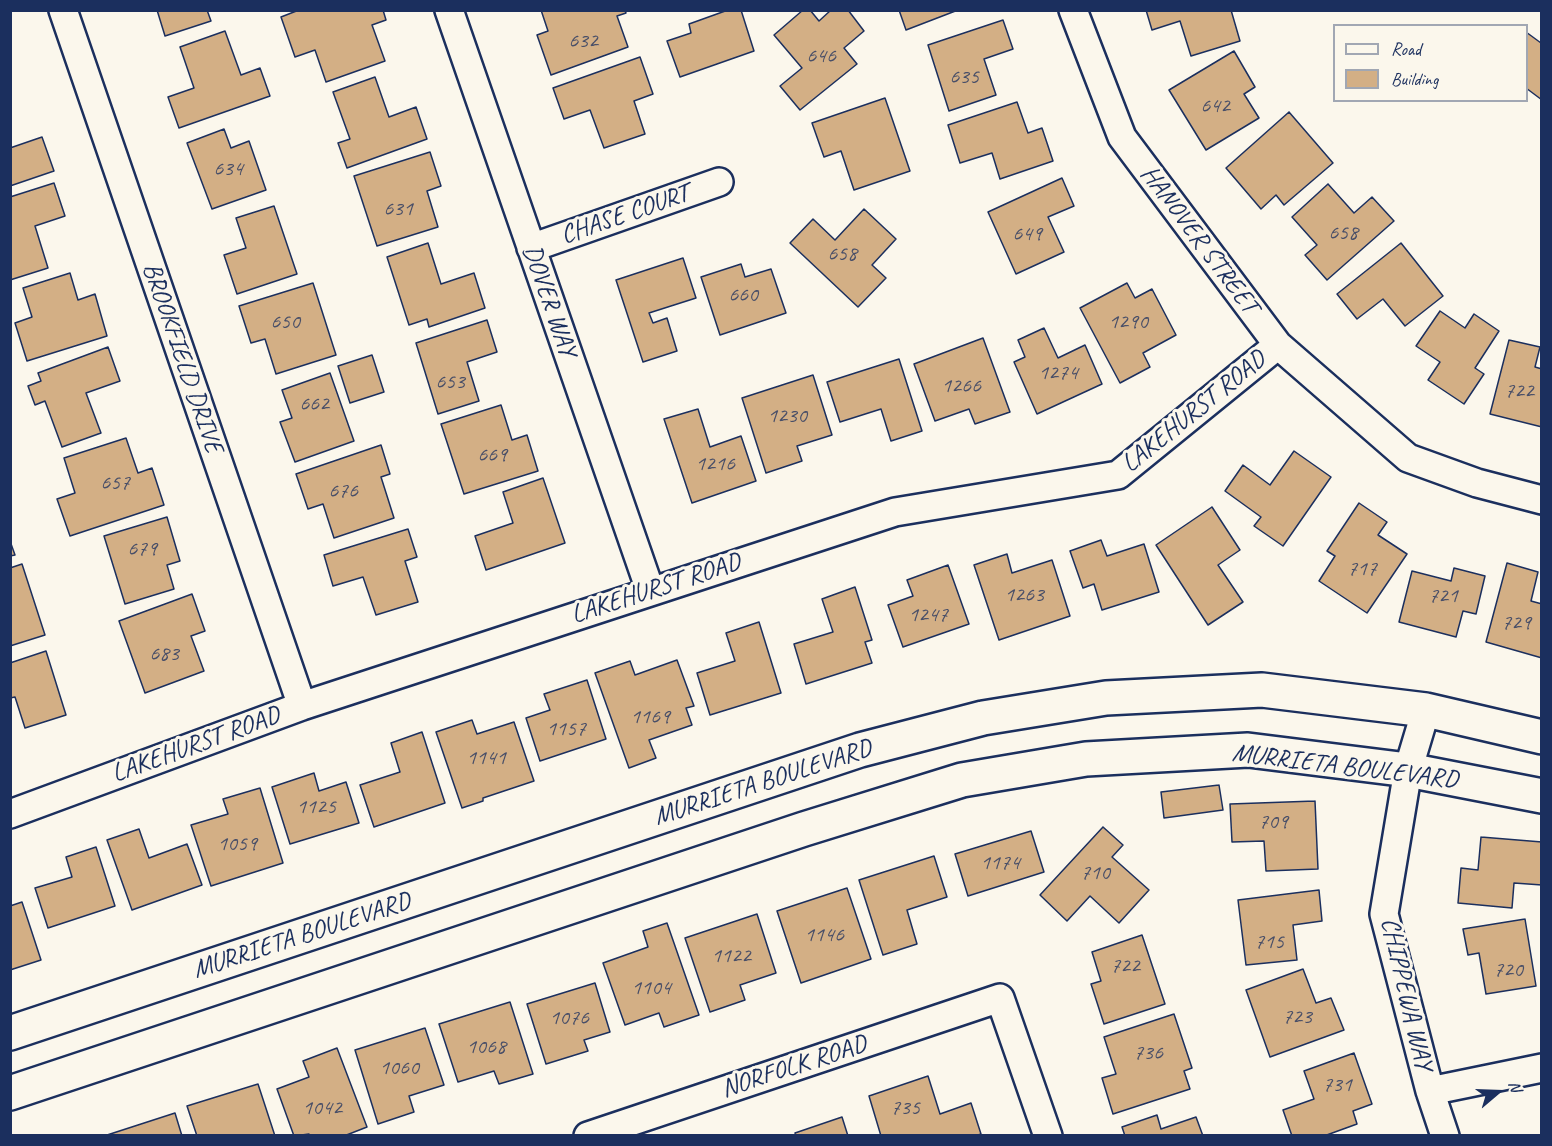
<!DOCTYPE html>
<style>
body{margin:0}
#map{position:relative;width:1552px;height:1146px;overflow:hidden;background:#fbf7ec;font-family:Caveat,sans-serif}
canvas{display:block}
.frame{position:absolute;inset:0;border:12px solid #1b2f5e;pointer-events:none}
.legend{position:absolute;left:1333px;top:24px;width:195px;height:78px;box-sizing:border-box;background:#fbf7ec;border:2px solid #a1a7b3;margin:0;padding:8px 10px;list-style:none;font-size:18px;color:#1b2f5e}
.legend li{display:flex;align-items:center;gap:12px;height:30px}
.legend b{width:30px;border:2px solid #a1a7b3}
.north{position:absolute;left:1468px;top:1062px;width:60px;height:60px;-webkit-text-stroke:4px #fbf7ec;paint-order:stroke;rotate:71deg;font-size:16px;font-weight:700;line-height:24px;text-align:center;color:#1b2f5e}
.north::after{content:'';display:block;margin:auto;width:21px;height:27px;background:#1b2f5e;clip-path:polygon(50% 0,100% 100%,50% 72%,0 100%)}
</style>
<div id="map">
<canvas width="1552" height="1146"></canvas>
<div class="frame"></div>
<ul class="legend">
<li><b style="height:8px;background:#fbf7ec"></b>Road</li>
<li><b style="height:16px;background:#d3af85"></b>Building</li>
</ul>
<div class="north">N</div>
</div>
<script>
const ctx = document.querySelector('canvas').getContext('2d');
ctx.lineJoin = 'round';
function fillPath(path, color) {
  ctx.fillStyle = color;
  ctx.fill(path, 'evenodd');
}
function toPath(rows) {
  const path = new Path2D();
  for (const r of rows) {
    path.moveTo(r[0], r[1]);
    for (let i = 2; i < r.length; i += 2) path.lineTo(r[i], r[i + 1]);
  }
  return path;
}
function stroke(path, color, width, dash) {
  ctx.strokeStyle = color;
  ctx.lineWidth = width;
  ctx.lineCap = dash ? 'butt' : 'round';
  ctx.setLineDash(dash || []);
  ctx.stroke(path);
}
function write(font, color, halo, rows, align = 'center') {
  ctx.font = font + ' Caveat,sans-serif';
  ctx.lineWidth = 6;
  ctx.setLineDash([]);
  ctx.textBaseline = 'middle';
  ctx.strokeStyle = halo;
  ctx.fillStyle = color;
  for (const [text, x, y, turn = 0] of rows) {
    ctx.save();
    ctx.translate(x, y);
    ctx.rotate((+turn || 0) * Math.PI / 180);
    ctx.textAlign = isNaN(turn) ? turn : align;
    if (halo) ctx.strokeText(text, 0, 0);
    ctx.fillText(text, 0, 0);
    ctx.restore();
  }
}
const building = toPath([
 [157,10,207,10,211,21,165,36,157,10],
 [299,10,383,10,386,20,372,25,385,61,326,82,315,50,295,57,281,17,299,10],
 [541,10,625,10,626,13,617,16,628,47,551,75,537,35,548,31,541,10],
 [728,10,741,10,754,51,680,77,667,41,691,33,689,24,728,10],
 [803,10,810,10,819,21,831,10,848,10,864,31,844,48,857,64,800,110,780,86,802,68,774,35,803,10],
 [899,10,958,10,906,30,899,10],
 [1146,10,1231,10,1240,41,1191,56,1180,21,1152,30,1146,10],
 [1003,20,1013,49,984,59,996,95,949,111,928,45,1003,20],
 [225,31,241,75,260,68,270,96,179,128,168,97,194,88,180,47,225,31],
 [1526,32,1541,43,1542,42,1542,100,1526,88,1526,32],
 [1234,51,1255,87,1244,94,1259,118,1206,150,1169,90,1234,51],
 [640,57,653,94,634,101,645,134,604,148,590,110,564,119,553,88,640,57],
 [375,77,389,117,416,107,427,139,347,168,338,143,350,139,333,92,375,77],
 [885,98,910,171,854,190,841,151,824,157,812,123,885,98],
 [1017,102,1028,133,1042,128,1053,161,1000,179,992,153,960,163,948,125,1017,102],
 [1289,112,1333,163,1284,205,1276,195,1261,209,1226,168,1289,112],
 [224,129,231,148,249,141,266,190,212,209,187,143,224,129],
 [42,137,54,171,10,186,10,148,42,137],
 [430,152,441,186,427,191,438,227,377,246,354,176,430,152],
 [1062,178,1074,206,1048,217,1064,252,1016,274,988,212,1062,178],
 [54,183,65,216,35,226,48,268,10,280,10,197,54,183],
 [1328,184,1354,213,1372,197,1394,221,1327,280,1305,255,1317,245,1292,217,1328,184],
 [274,206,297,274,237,294,224,255,246,248,236,218,274,206],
 [864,209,896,239,872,265,886,278,858,307,790,243,813,219,835,240,864,209],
 [428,243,441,284,474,273,485,308,429,327,427,319,409,325,387,257,428,243],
 [1401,243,1443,296,1405,326,1383,299,1357,319,1337,294,1401,243],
 [683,258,696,298,649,313,653,323,667,318,677,351,643,362,616,280,683,258],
 [741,264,745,277,771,269,786,313,720,335,701,277,741,264],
 [70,273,78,300,95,294,107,336,27,361,15,323,32,317,23,288,70,273],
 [313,283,336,355,276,374,265,339,251,343,239,306,313,283],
 [1127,283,1135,298,1152,289,1176,335,1143,353,1150,367,1120,383,1080,308,1127,283],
 [1440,311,1465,328,1474,314,1499,331,1475,368,1484,374,1464,404,1428,380,1440,362,1416,346,1440,311],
 [487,320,497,352,467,362,479,401,438,414,416,343,487,320],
 [1044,328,1058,358,1085,345,1102,384,1037,414,1014,362,1025,357,1018,340,1044,328],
 [983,338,1010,412,975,424,969,409,935,421,914,364,983,338],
 [1509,340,1540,347,1535,367,1542,369,1542,427,1490,414,1509,340],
 [108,347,120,381,86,393,101,433,62,447,45,401,35,405,28,386,41,381,38,373,108,347],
 [372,355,384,392,350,403,338,366,372,355],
 [899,359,922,431,891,441,881,409,840,422,827,382,899,359],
 [330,373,354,441,295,462,280,422,292,418,282,390,330,373],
 [813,375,832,435,797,446,802,461,766,473,742,398,813,375],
 [501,405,512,440,527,435,538,471,464,494,441,424,501,405],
 [698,409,710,447,741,436,756,481,692,503,664,419,698,409],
 [126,438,138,473,152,468,164,505,70,536,57,499,75,493,64,458,126,438],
 [381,445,390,474,381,477,394,518,334,538,323,504,308,509,296,474,381,445],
 [1294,451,1331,477,1283,546,1254,526,1261,517,1225,491,1243,465,1270,485,1294,451],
 [543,478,565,543,486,570,475,536,513,523,503,492,543,478],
 [1359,503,1387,522,1378,535,1407,554,1367,613,1319,581,1335,556,1327,551,1359,503],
 [1212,507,1240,550,1218,565,1243,602,1208,625,1156,545,1212,507],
 [167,517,180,561,167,565,174,589,125,604,104,536,167,517],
 [408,529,417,557,405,561,418,602,376,615,363,577,333,586,324,555,408,529],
 [1101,540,1107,556,1144,544,1159,592,1102,610,1094,584,1083,588,1070,551,1101,540],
 [10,541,15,555,10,556,10,541],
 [1007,554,1012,573,1052,560,1070,616,999,640,974,565,1007,554],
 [1507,563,1538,572,1531,601,1542,604,1542,658,1486,642,1507,563],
 [22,564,45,635,10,646,10,568,22,564],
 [948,565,969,624,903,647,888,605,913,596,907,580,948,565],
 [1454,568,1485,576,1476,614,1463,611,1456,637,1399,622,1412,571,1451,581,1454,568],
 [855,587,872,640,865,642,872,663,806,684,794,644,833,632,822,599,855,587],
 [192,594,205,631,191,636,204,671,145,693,119,621,192,594],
 [759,622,781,693,710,715,697,673,735,661,726,633,759,622],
 [46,651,66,715,25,728,15,697,10,698,10,663,46,651],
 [677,660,694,706,686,708,692,725,649,740,656,758,629,768,595,673,630,661,635,675,677,660],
 [587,680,606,739,540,761,526,718,550,710,544,694,587,680],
 [472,720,477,734,514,722,534,781,483,798,483,801,462,808,436,732,472,720],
 [422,732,445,803,374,827,360,785,400,772,391,743,422,732],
 [314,773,319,791,346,782,359,823,290,844,272,787,314,773],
 [1219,785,1223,810,1164,818,1161,792,1219,785],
 [260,788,283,863,211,886,191,825,228,814,223,799,260,788],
 [1315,801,1318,869,1266,871,1264,841,1232,842,1230,804,1315,801],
 [1103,827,1123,845,1112,857,1149,890,1119,923,1090,896,1067,921,1040,895,1103,827],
 [139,829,149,858,187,844,202,885,132,910,107,840,139,829],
 [1031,831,1044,872,968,896,955,854,1031,831],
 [1481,837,1542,842,1542,885,1514,883,1512,908,1458,903,1461,868,1478,870,1481,837],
 [96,847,115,906,48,928,35,888,72,877,66,857,96,847],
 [934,856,947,897,907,910,917,944,883,955,859,880,934,856],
 [847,888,871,959,801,983,777,911,847,888],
 [1319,890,1322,921,1293,925,1297,960,1246,965,1238,900,1319,890],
 [22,902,41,960,10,970,10,906,22,902],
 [757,914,776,973,740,985,745,1000,710,1012,685,938,757,914],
 [1525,919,1536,986,1486,994,1479,953,1468,955,1463,929,1525,919],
 [667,923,699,1015,664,1027,659,1013,625,1025,603,963,648,947,643,931,667,923],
 [1142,935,1165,1004,1104,1024,1091,984,1101,981,1092,952,1142,935],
 [1303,969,1316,1003,1331,998,1344,1030,1270,1057,1246,990,1303,969],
 [595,983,610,1032,584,1040,588,1051,546,1064,527,1004,595,983],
 [510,1002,533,1074,499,1084,494,1071,458,1082,439,1024,510,1002],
 [1174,1014,1192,1068,1184,1071,1190,1089,1113,1114,1102,1078,1116,1074,1104,1037,1174,1014],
 [425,1028,444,1085,409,1096,414,1112,378,1124,355,1050,425,1028],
 [337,1048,367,1127,344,1136,310,1136,309,1134,294,1136,277,1089,309,1077,303,1061,337,1048],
 [1354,1053,1372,1104,1353,1111,1357,1124,1324,1136,1292,1136,1283,1110,1314,1099,1304,1071,1354,1053],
 [928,1076,940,1114,971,1103,981,1134,975,1136,881,1136,869,1096,928,1076],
 [258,1084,275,1136,197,1136,187,1106,258,1084],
 [175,1113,182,1136,104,1136,175,1113],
 [1157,1115,1161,1129,1196,1117,1203,1136,1125,1136,1122,1127,1157,1115],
 [842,1117,848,1136,796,1136,795,1133,842,1117]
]);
fillPath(building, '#d3af85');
stroke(building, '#1b2f5e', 1.5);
const street = toPath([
 [63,10,302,706],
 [449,10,650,590],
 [1073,10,1122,137,1278,345,1408,458,1477,483,1542,500],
 [531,248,719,182],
 [1426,710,1408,770,1384,914,1430,1091,1445,1136],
 [10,814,302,706,895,512,1118,475,1278,345],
 [1430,1091,1542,1068],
 [588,1136,1000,998,1048,1136]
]);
const secondary = toPath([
 [10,1033,860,750,983,718,1106,698,1262,690,1426,710,1542,737],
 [10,1093,804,829,962,780,1086,759,1248,750,1408,770,1542,796]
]);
stroke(street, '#1b2f5e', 32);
stroke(secondary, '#1b2f5e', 38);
stroke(street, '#fbf7ec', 27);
stroke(secondary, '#fbf7ec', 33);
write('22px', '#494f68', null, [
 ["632",583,41],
 ["646",821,56],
 ["635",964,77],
 ["642",1215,106],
 ["634",228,169],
 ["631",398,209],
 ["658",1343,233],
 ["649",1027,234],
 ["658",842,254],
 ["660",743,295],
 ["650",285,322],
 ["1290",1128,322],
 ["1274",1058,373],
 ["653",450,382],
 ["1266",961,386],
 ["722",1519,391],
 ["662",314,404],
 ["1230",787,416],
 ["669",492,455],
 ["1216",715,464],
 ["657",115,483],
 ["676",343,491],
 ["679",142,549],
 ["717",1362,569],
 ["1263",1024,595],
 ["721",1443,596],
 ["1247",928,615],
 ["729",1516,623],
 ["683",164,654],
 ["1169",650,717],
 ["1157",566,729],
 ["1141",486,758],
 ["1125",316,807],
 ["709",1273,822],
 ["1059",237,844],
 ["1174",1000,863],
 ["710",1095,873],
 ["1146",824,935],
 ["715",1269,942],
 ["1122",731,956],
 ["722",1125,966],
 ["720",1508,970],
 ["1104",651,988],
 ["723",1297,1017],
 ["1076",569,1018],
 ["1068",486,1047],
 ["736",1148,1053],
 ["1060",399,1068],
 ["731",1337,1085],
 ["1042",322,1108],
 ["735",905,1108]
]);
write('26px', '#1b2f5e', '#fbf7ec', [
 ["CHASE COURT",625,215,-19],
 ["HANOVER STREET",1199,240,53],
 ["DOVER WAY",549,301,71],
 ["BROOKFIELD DRIVE",182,358,71],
 ["LAKEHURST ROAD",1194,412,-39],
 ["LAKEHURST ROAD",656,589,-18],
 ["LAKEHURST ROAD",196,745,-20],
 ["MURRIETA BOULEVARD",1345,767,7],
 ["MURRIETA BOULEVARD",763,783,-18],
 ["MURRIETA BOULEVARD",302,936,-18],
 ["CHIPPEWA WAY",1406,994,77],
 ["NORFOLK ROAD",794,1067,-18]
]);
</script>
